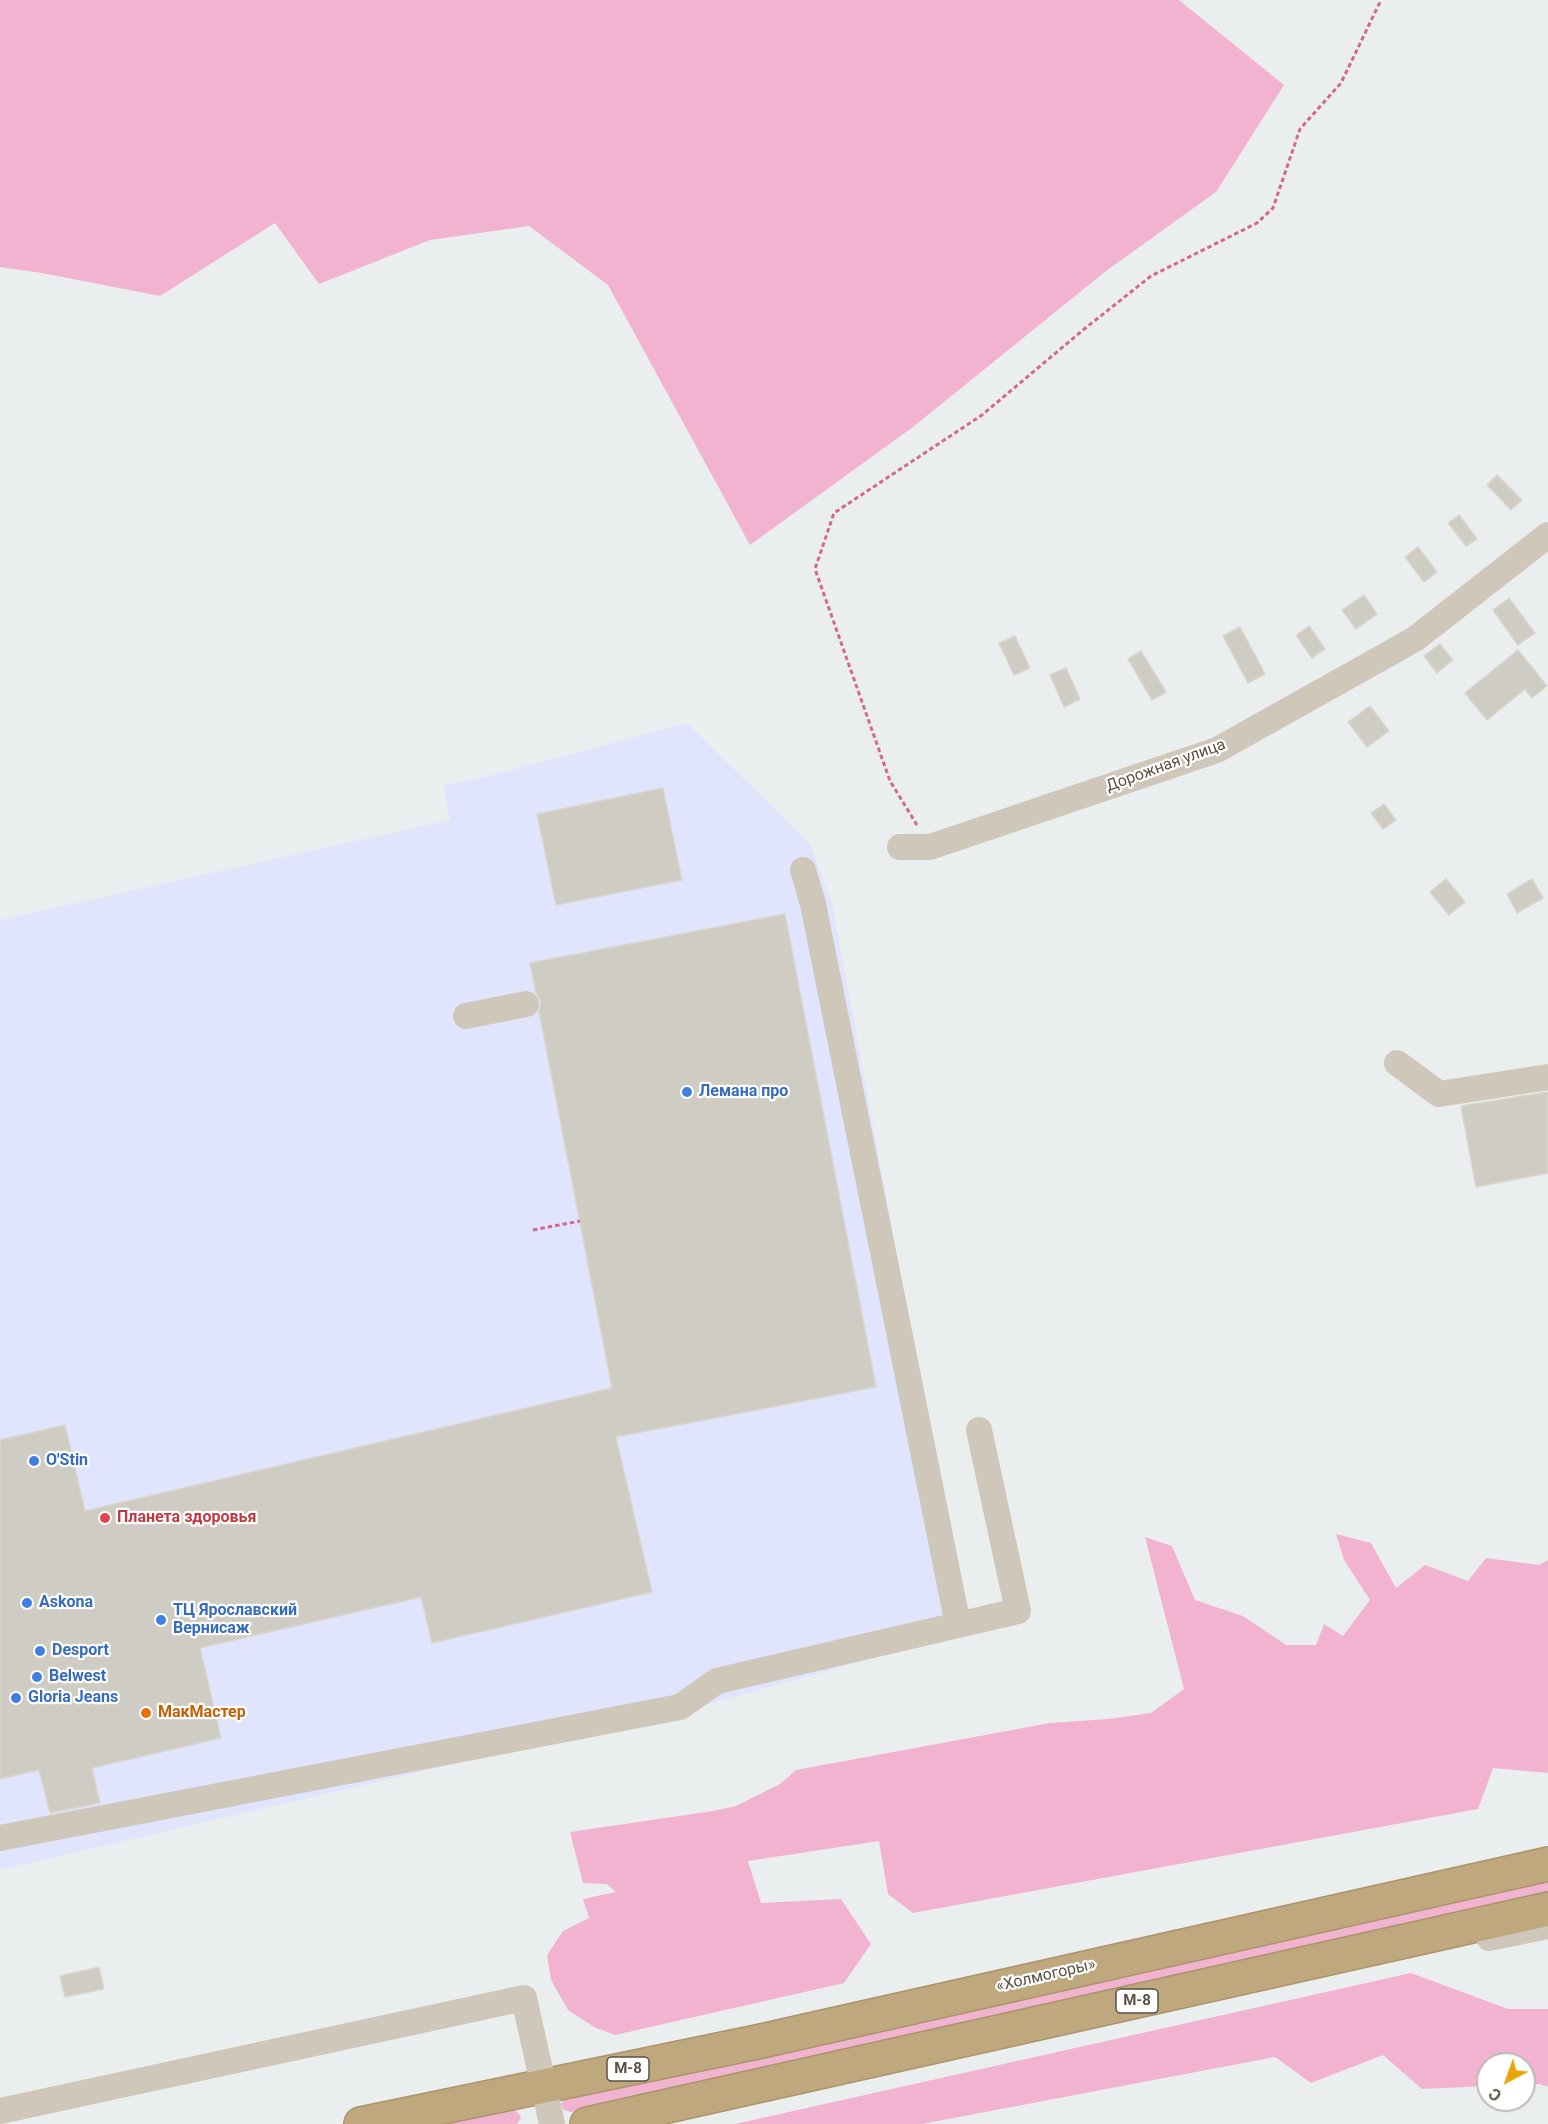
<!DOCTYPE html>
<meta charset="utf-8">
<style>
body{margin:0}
#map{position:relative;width:1548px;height:2124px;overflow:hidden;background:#ebeeee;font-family:Roboto,sans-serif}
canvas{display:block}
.north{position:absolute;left:1476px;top:2052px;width:60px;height:60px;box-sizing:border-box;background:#fff;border:2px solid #bdb9b3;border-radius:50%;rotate:221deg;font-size:16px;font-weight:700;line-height:24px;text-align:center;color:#5a5042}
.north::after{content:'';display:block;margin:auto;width:21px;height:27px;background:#e9a50a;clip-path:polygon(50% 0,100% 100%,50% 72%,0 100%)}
</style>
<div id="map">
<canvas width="1548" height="2124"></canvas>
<div class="north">С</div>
</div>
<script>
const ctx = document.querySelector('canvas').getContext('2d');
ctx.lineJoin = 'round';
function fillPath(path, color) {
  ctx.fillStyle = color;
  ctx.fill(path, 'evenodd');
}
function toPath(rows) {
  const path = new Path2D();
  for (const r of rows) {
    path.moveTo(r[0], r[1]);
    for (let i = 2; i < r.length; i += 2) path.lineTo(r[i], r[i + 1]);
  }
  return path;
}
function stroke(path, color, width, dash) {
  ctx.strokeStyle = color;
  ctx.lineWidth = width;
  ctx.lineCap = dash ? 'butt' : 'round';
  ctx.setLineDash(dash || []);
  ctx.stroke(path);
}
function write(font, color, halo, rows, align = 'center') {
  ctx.font = font + ' Roboto,sans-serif';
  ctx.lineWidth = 4.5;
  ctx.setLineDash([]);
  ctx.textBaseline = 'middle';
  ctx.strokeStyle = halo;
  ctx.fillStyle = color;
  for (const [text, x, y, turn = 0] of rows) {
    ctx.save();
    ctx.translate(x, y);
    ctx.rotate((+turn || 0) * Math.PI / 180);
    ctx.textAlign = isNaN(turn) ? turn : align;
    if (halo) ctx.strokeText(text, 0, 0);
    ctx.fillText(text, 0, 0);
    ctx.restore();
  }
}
fillPath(toPath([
 [687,723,810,844,832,903,963,1613,949,1637,694,1708,0,1870,0,920,450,820,443,786,489,776]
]), '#e0e5fd');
fillPath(toPath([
 [0,0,1179,0,1284,85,1216,192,1106,271,913,427,750,545,608,285,529,226,430,240,319,284,275,223,160,296,42,273,0,267],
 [1336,1534,1371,1543,1396,1588,1425,1565,1468,1581,1486,1558,1539,1565,1548,1560,1548,1773,1493,1768,1478,1809,913,1913,888,1894,879,1841,748,1861,761,1903,841,1899,871,1944,844,1983,615,2035,594,2027,568,2010,551,1980,547,1955,563,1931,589,1918,583,1899,616,1892,607,1884,583,1883,570,1832,713,1811,736,1806,780,1784,796,1770,1050,1723,1108,1719,1151,1713,1184,1689,1145,1537,1172,1546,1195,1600,1243,1616,1286,1645,1316,1645,1324,1624,1343,1636,1370,1600,1344,1560],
 [1548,1875,1548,1893,571,2112,564,2110,561,2105,564,2098],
 [1411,1973,1508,2009,1548,2009,1548,2087,1539,2084,1524,2085,1524,2064,1488,2064,1488,2086,1422,2089,1383,2055,1311,2083,1275,2057,922,2124,735,2124],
 [510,2109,515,2110,520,2115,521,2118,517,2124,444,2124]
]), '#f2b3d1');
const building = toPath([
 [1497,475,1522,500,1511,510,1487,485,1497,475],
 [1459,515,1477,539,1466,546,1448,523,1459,515],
 [1418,547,1437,572,1424,582,1405,557,1418,547],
 [1364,595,1377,614,1356,629,1342,610,1364,595],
 [1509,598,1535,633,1518,645,1493,610,1509,598],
 [1309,626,1325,649,1312,658,1296,635,1309,626],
 [1240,627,1265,674,1248,683,1223,636,1240,627],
 [1015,636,1030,668,1014,675,999,643,1015,636],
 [1440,644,1453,660,1437,673,1424,656,1440,644],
 [1518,650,1547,686,1532,698,1525,689,1487,720,1465,693,1518,650],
 [1141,651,1166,692,1152,700,1128,659,1141,651],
 [1066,668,1080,699,1064,707,1050,675,1066,668],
 [1370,706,1389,731,1367,747,1348,722,1370,706],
 [663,788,682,880,556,905,537,814,663,788],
 [1384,804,1396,820,1383,829,1371,813,1384,804],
 [1446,879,1465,902,1449,915,1430,892,1446,879],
 [1532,879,1543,898,1517,913,1507,894,1532,879],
 [785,914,876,1387,616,1437,652,1592,432,1643,421,1597,200,1648,221,1738,92,1768,100,1803,50,1813,39,1770,0,1779,0,1440,65,1425,85,1511,612,1388,539,1011,541,1002,536,993,530,963,785,914],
 [1548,1092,1548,1173,1476,1187,1461,1106,1548,1092],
 [99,1967,104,1989,65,1997,60,1976,99,1967]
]);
fillPath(building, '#cfccc4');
stroke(building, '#d8d6ce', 1.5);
const highway = toPath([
 [361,2124,757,2042,1548,1864],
 [587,2124,1548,1909]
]);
stroke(highway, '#ab9469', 36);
stroke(toPath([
 [917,825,890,781,815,569,834,513,982,415,1083,330,1151,276,1257,223,1273,208,1300,129,1341,83,1381,0],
 [533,1230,580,1221]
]), '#d2698f', 3, [4.5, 3]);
stroke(toPath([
 [900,847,930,847,1217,750,1415,639,1548,535],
 [803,870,813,904,958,1625],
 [466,1016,526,1004],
 [1397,1063,1439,1094,1548,1077],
 [0,1838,680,1707,717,1681,1018,1611,979,1430],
 [1489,1938,1548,1926],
 [0,2111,524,1998,552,2124]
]), '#cfc7ba', 26);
stroke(highway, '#bfa87d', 33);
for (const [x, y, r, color] of [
 [687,1092,6,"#3f7fe0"],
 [34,1461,6,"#3f7fe0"],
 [105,1518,6,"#e0444e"],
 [27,1603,6,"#3f7fe0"],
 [161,1620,6,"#3f7fe0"],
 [40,1651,6,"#3f7fe0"],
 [37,1677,6,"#3f7fe0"],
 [16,1698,6,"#3f7fe0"],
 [146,1713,6,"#e8710a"]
]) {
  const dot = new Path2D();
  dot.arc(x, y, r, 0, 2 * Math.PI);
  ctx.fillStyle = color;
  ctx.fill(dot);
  stroke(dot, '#fff', 2);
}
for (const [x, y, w] of [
 [1137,2001,42],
 [628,2069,42]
]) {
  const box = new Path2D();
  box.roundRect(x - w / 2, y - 12, w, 24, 4.5);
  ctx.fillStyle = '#fff';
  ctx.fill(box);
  stroke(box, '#5a5042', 1.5);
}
write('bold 15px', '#5a5042', null, [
 ["М-8",1137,2001],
 ["М-8",628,2069]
]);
write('16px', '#5a5042', '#fff', [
 ["Дорожная улица",1166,766,-20],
 ["«Холмогоры»",1046,1976,-13]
]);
write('bold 16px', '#366cbe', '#fff', [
 ["Лемана про",699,1092],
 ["O'Stin",46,1461],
 ["Askona",39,1603],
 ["ТЦ Ярославский",173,1611],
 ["Вернисаж",173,1629],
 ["Desport",52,1651],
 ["Belwest",49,1677],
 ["Gloria Jeans",28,1698]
], 'left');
write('bold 16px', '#be3a42', '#fff', [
 ["Планета здоровья",117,1518]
], 'left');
write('bold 16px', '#c56008', '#fff', [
 ["МакМастер",158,1713]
], 'left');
</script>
